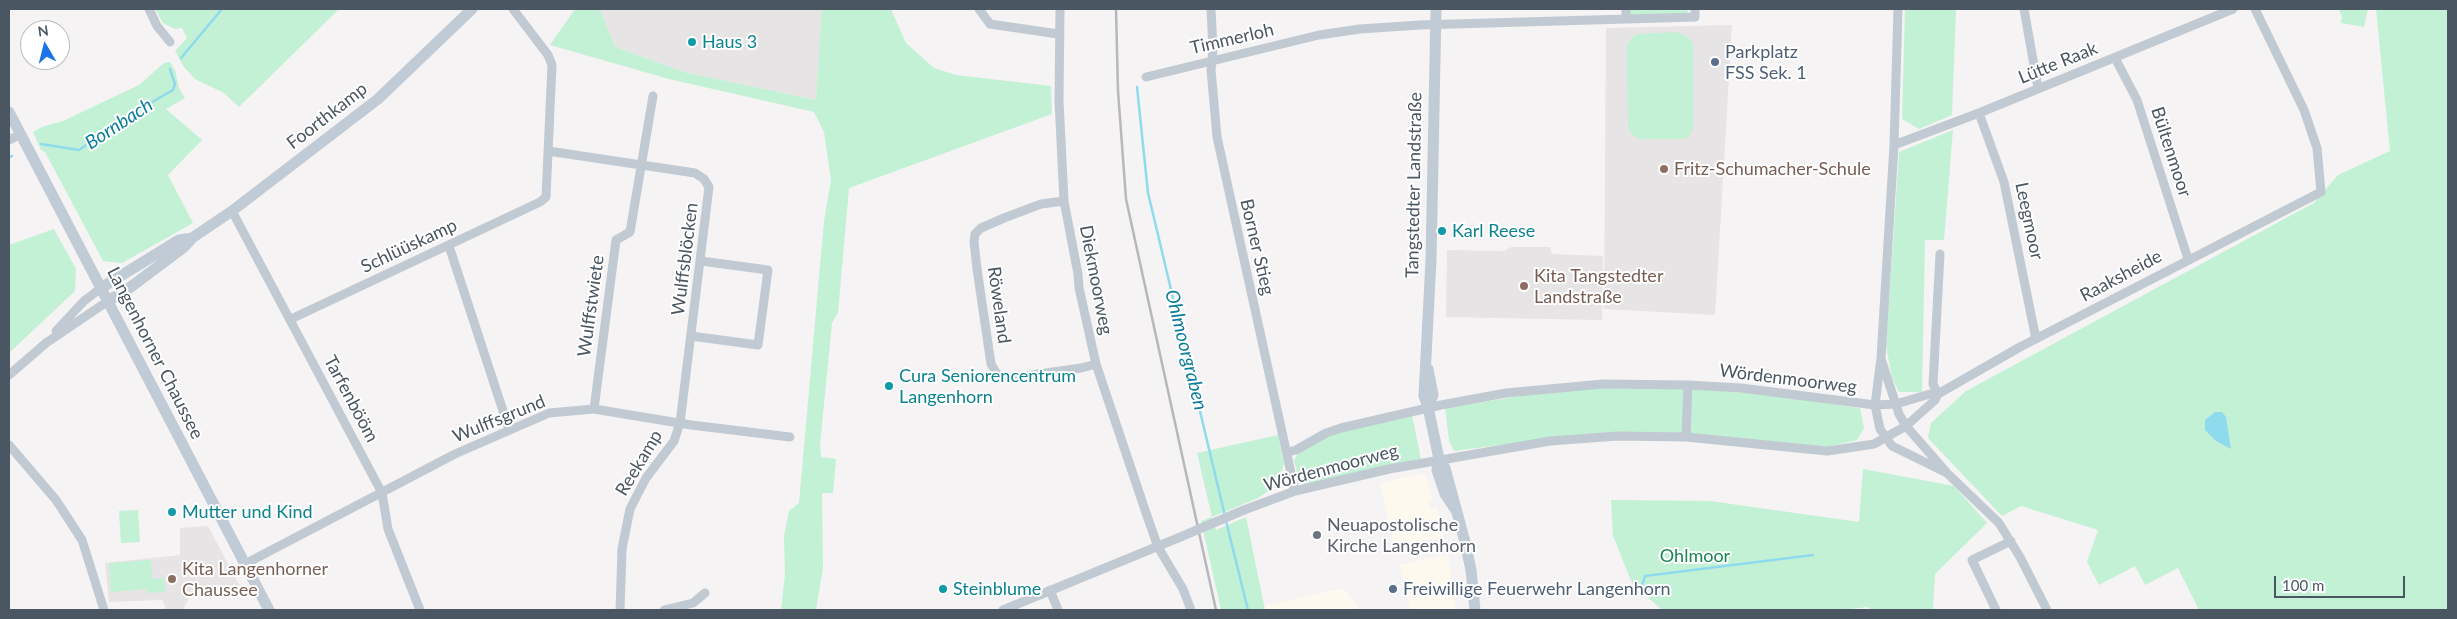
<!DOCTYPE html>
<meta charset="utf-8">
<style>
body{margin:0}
#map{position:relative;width:2457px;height:619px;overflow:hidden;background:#f5f3f3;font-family:Lato,sans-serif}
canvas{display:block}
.frame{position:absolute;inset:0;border:10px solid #4a5661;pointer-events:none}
.north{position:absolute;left:20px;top:20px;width:50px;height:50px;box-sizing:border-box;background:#fff;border:1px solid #b7bbc0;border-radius:50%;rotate:352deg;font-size:14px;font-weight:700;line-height:20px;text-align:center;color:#4a5661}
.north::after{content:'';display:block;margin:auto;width:18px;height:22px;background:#1a73e8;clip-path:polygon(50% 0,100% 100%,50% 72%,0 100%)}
.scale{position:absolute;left:2274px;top:576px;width:131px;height:22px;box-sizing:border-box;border:2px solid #4a5661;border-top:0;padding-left:6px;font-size:15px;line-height:18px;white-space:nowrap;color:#4a5661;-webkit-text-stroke:4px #fff;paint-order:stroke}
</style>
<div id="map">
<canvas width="2457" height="619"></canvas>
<div class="frame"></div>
<div class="north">N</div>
<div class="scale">100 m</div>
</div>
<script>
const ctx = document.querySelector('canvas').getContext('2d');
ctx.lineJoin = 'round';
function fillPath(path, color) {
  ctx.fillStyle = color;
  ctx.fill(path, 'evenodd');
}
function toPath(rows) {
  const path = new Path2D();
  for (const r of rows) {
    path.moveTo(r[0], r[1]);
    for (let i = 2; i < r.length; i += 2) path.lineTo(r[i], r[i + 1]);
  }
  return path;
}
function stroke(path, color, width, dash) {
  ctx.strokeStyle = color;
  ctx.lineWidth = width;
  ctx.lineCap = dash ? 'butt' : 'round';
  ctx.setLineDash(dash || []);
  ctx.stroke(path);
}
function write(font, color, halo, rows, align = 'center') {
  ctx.font = font + ' Lato,sans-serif';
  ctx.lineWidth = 4;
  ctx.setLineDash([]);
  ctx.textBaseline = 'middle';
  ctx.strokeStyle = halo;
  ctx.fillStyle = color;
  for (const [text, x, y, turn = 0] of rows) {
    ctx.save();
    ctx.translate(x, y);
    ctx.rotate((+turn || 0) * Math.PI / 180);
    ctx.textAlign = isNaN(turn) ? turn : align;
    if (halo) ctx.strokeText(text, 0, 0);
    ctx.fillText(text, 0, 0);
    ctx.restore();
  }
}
fillPath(toPath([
 [1418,474,1426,476,1428,483,1433,500,1429,502,1431,509,1437,508,1444,536,1394,547,1380,483],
 [1448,554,1456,610,1410,610,1400,565],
 [1343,588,1360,610,1265,610,1264,606]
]), '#fdf9ef');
fillPath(toPath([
 [600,9,823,9,816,100,684,72,615,47],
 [1732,25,1715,315,1604,309,1606,28],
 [1511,247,1550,247,1552,254,1603,256,1602,320,1446,317,1447,250,1504,251],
 [208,526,245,596,190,596,183,610,166,609,162,600,109,602,105,563,180,555,180,528]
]), '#e6e4e5');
fillPath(toPath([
 [155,9,339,9,239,107,224,93,195,79,184,67,175,51,187,38,182,28,175,29,163,23],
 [575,9,600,9,615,47,684,72,816,100,822,9,891,9,906,43,934,68,956,75,1051,86,1052,114,849,188,838,313,832,323,820,445,821,457,836,459,833,493,822,493,823,568,816,610,781,610,785,575,784,536,789,511,799,503,824,221,831,180,824,132,814,112,669,79,550,45],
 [1630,9,1687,9,1688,13,1630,15],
 [1905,9,1956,9,1952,115,1919,129,1902,119],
 [2339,9,2368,9,2364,27,2341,23,2342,17],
 [2376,9,2448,9,2448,610,2199,610,2178,568,2145,585,2135,566,2099,585,2087,562,2098,530,2021,506,2002,516,1928,438,1931,423,1966,391,2314,203,2338,175,2390,151],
 [1676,32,1688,37,1693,44,1693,129,1688,137,1681,139,1639,139,1632,135,1628,128,1627,45,1632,37,1638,34],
 [170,62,175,70,179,88,185,98,166,109,202,140,168,175,193,223,122,263,103,261,45,152,41,150,33,132,42,127,63,121,139,85,164,63],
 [1953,130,1944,240,1925,240,1922,392,1899,392,1892,378,1886,346,1899,152],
 [54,229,76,269,75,291,9,353,9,245],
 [1601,388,1698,389,1770,395,1860,408,1864,428,1857,440,1827,447,1579,435,1454,451,1449,440,1445,408,1539,393],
 [1412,415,1421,459,1305,485,1299,481,1294,460,1299,452,1333,434],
 [1278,435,1284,464,1277,485,1258,498,1212,517,1216,530,1246,517,1265,610,1221,610,1201,521,1212,517,1197,453],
 [1863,469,1954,486,1987,523,1935,574,1933,610,1871,610,1868,607,1843,610,1662,610,1632,583,1613,536,1611,500,1710,501,1859,522],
 [138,510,140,542,121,543,119,511],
 [151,560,152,579,164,578,165,592,147,593,146,589,111,592,109,563]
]), '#c3f1d5');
fillPath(toPath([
 [2215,412,2222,412,2226,417,2231,449,2216,441,2205,430,2205,420]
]), '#90daee');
stroke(toPath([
 [181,58,222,9],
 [1137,87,1148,193,1225,516],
 [41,144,79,150,123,119,173,90,175,84,170,69],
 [9,157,12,156],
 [1226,521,1248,610],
 [1641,589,1645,576,1813,555]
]), '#90daee', 2.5);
stroke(toPath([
 [149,9,157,26,170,42],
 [979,9,990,24,1058,34],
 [1060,9,1059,101,1064,201,1078,274,1079,288,1096,364,1145,510,1158,547,1183,589,1191,610],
 [1211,9,1213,49,1211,70,1217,137,1295,491],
 [1898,9,1894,145,1881,358,1875,405,1880,429,1892,446,1947,473],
 [2024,9,2038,88],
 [1626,19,1695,17,1695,9],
 [2115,58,2137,100,2188,259],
 [1146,77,1319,35,1360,29,1420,25,1626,19,1626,9],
 [1979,113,2004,182,2036,339],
 [9,140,21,134],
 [1894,145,1979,113,2233,9],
 [548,151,695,173,704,179,709,187,680,423,674,441,646,478,630,509,622,549,620,610],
 [1064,201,1041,204,1004,218,981,228,975,234,974,242,977,269,991,364,997,374,1011,378,1081,368,1096,364],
 [232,211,382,493,388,529,420,610],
 [449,246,509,429],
 [291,319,540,202,546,197,552,65,548,55,513,9],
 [56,331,84,301,101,288],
 [691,336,758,345,768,270,701,261],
 [1881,359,1899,414,1906,426,1947,473,1999,523,2020,557,2047,610],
 [9,375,46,343,108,301],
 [1938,394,1933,384,1940,254],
 [594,409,616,240,630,232,653,96],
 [1686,437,1688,385],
 [9,445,56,500,82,540,104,610],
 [1288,452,1296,450,1326,433,1341,428,1441,405,1506,393,1603,384,1688,385,1741,388,1875,405,1896,404,1930,394,1938,394,2020,347,2321,192,2317,148,2304,110,2255,9],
 [1244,510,1295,491,1389,469,1550,441,1618,436,1686,437,1827,451,1861,446,1874,444,1906,426,1935,400,1938,394],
 [245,564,455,454,549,413,594,409,691,425,790,437],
 [1050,590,1058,610],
 [664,610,693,603,705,593],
 [1003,610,1178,538],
 [1996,610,1972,560,2011,541]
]), '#c1cad2', 9);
stroke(toPath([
 [1436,9,1431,260,1424,396,1428,407,1439,459,1437,470,1445,494,1455,509],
 [9,112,269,610],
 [101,288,179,240,192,238],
 [108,301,128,289,184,247,192,238,232,211,378,99,472,9],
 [1428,407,1433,395,1428,369],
 [1439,459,1445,468,1465,542,1471,570,1475,610]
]), '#c1cbd6', 11);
stroke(toPath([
 [1116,9,1118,91,1126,199,1216,610]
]), '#b5b8bd', 2.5);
stroke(toPath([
 [1178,538,1244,510]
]), '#c1cad2', 9);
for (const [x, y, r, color] of [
 [692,42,5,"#0f9aa8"],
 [1715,62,5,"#5c6f8a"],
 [1664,169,5,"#8d6e63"],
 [1442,231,5,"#0f9aa8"],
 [1524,286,5,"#8d6e63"],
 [889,386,5,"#0f9aa8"],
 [172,512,5,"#0f9aa8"],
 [1317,535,5,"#6b7280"],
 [172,579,5,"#8d6e63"],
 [943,589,5,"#0f9aa8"],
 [1393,589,5,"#5c6f8a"]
]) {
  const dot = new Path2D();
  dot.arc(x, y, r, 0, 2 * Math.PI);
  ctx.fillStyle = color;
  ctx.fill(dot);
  stroke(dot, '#fff', 2);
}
write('18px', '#4a5661', '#fff', [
 ["Timmerloh",1232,39,-13],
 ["Lütte Raak",2058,63,-22],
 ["Foorthkamp",327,116,-38],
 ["Bültenmoor",2171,152,72],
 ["Tangstedter Landstraße",1414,185,-89],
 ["Leegmoor",2029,221,78],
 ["Schlüüskamp",409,246,-25],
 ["Borner Stieg",1257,247,77],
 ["Wulffsblöcken",685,259,-83],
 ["Raaksheide",2121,276,-28],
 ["Diekmoorweg",1096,280,79],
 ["Röweland",999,305,82],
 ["Wulffstwiete",591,306,-82],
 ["Langenhorner Chaussee",155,353,63],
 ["Wördenmoorweg",1788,379,7],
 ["Tarfenbööm",351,399,62],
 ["Wulffsgrund",499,419,-22],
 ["Reekamp",639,463,-59],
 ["Wördenmoorweg",1331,468,-15]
]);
write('18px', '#0d838f', '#fff', [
 ["Haus 3",702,42],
 ["Karl Reese",1452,231],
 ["Cura Seniorencentrum",899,376],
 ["Langenhorn",899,397],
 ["Mutter und Kind",182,512],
 ["Steinblume",953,589]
], 'left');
write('18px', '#4e5e75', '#fff', [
 ["Parkplatz",1725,52],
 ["FSS Sek. 1",1725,73],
 ["Freiwillige Feuerwehr Langenhorn",1403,589]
], 'left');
write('18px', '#785e54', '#fff', [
 ["Fritz-Schumacher-Schule",1674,169],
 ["Kita Tangstedter",1534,276],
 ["Landstraße",1534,297],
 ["Kita Langenhorner",182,569],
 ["Chaussee",182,590]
], 'left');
write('18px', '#5b616d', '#fff', [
 ["Neuapostolische",1327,525],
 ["Kirche Langenhorn",1327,546]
], 'left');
write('18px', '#17864f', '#fff', [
 ["Ohlmoor",1695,556]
]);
write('italic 19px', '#0c7c9b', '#fff', [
 ["Bornbach",119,124,-33],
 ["Ohlmoorgraben",1186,350,76]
]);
</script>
